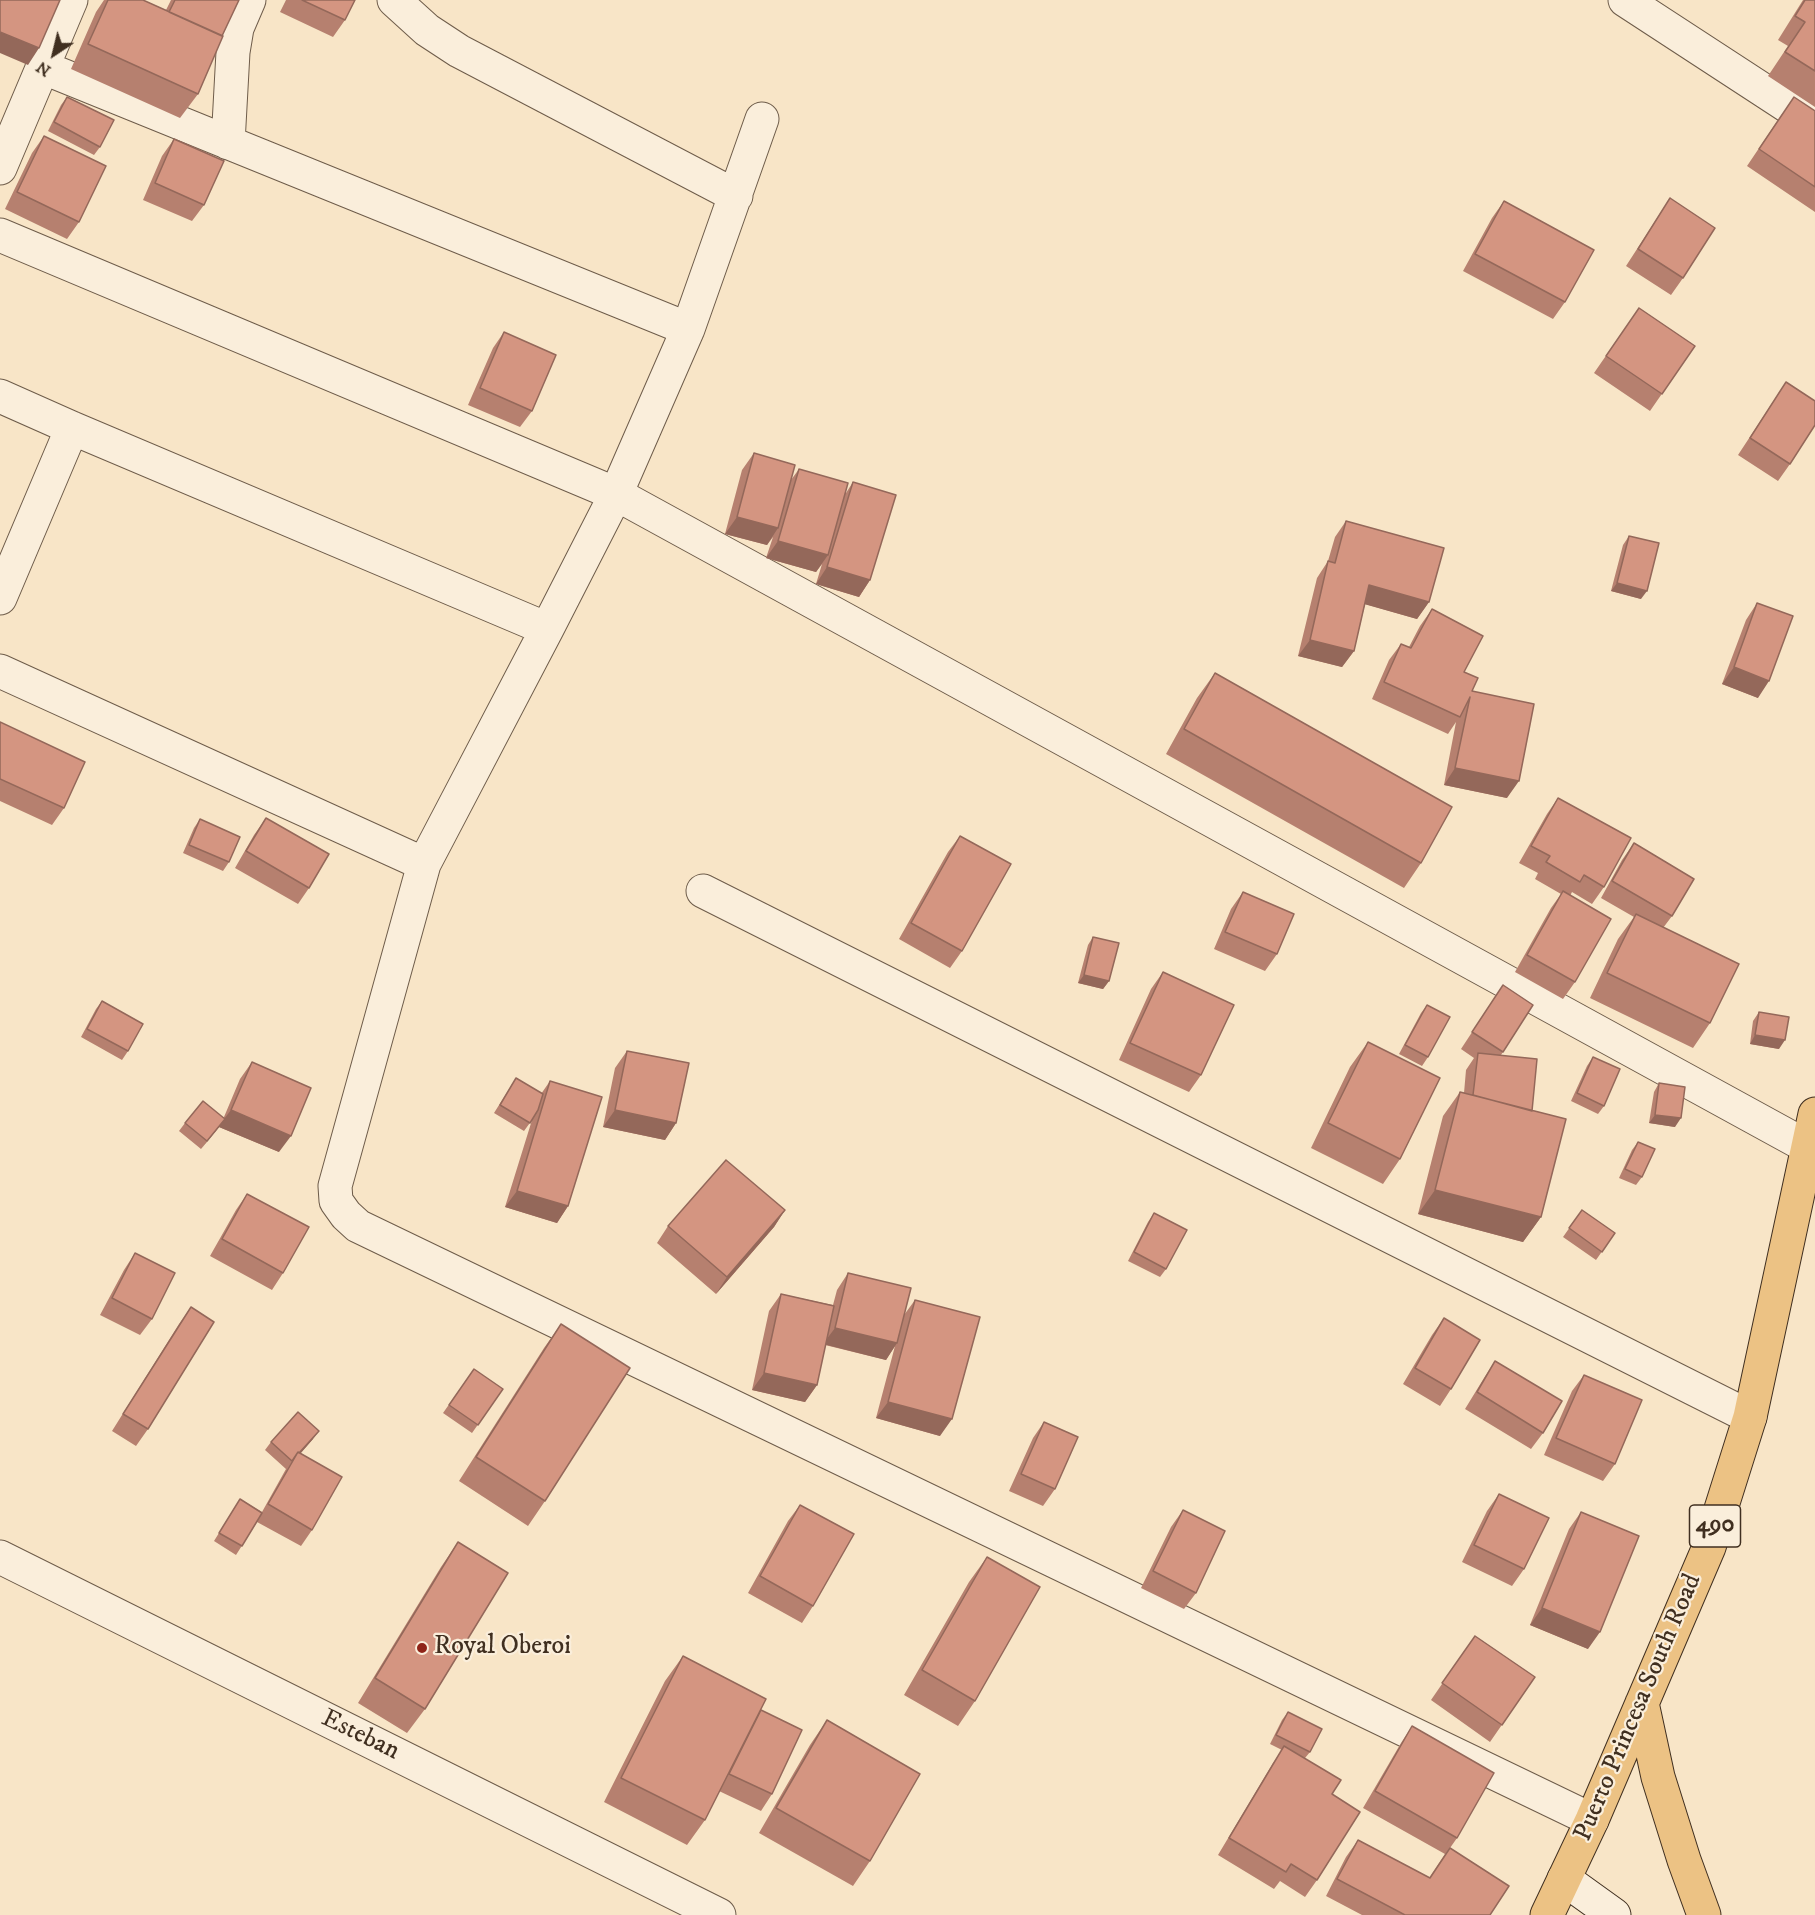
<!DOCTYPE html>
<style>
body{margin:0}
#map{position:relative;width:1815px;height:1915px;overflow:hidden;background:#f8e5c7;font-family:"IM FELL DW Pica",serif}
canvas{display:block}
.north{position:absolute;left:24px;top:24px;width:60px;height:60px;-webkit-text-stroke:4px #faeedb;paint-order:stroke;rotate:215deg;font-size:16px;font-weight:700;line-height:24px;text-align:center;color:#402f20}
.north::after{content:'';display:block;margin:auto;width:21px;height:27px;background:#402f20;clip-path:polygon(50% 0,100% 100%,50% 72%,0 100%)}
</style>
<div id="map">
<canvas width="1815" height="1915"></canvas>
<div class="north">N</div>
</div>
<script>
const ctx = document.querySelector('canvas').getContext('2d');
ctx.lineJoin = 'round';
function toPath(rows) {
  const path = new Path2D();
  for (const r of rows) {
    path.moveTo(r[0], r[1]);
    for (let i = 2; i < r.length; i += 2) path.lineTo(r[i], r[i + 1]);
  }
  return path;
}
function stroke(path, color, width, dash) {
  ctx.strokeStyle = color;
  ctx.lineWidth = width;
  ctx.lineCap = dash ? 'butt' : 'round';
  ctx.setLineDash(dash || []);
  ctx.stroke(path);
}
function fillPath(path, color) {
  ctx.fillStyle = color;
  ctx.fill(path, 'evenodd');
}
function write(font, color, halo, rows, align = 'center') {
  ctx.font = font + ' "IM FELL DW Pica",serif';
  ctx.lineWidth = 4.5;
  ctx.setLineDash([]);
  ctx.textBaseline = 'middle';
  ctx.strokeStyle = halo;
  ctx.fillStyle = color;
  for (const [text, x, y, turn = 0] of rows) {
    ctx.save();
    ctx.translate(x, y);
    ctx.rotate((+turn || 0) * Math.PI / 180);
    ctx.textAlign = isNaN(turn) ? turn : align;
    if (halo) ctx.strokeText(text, 0, 0);
    ctx.fillText(text, 0, 0);
    ctx.restore();
  }
}
const street = toPath([
 [394,0,427,30,459,51,736,196],
 [1625,0,1815,124],
 [42,67,688,329],
 [762,119,688,329,616,494,547,629,424,864,335,1186,336,1201,346,1215,358,1226,1592,1820],
 [228,143,233,52,237,28,249,0],
 [0,168,71,0],
 [0,235,616,494,1808,1147],
 [0,396,72,428,547,629],
 [0,598,72,428],
 [0,671,424,864],
 [703,891,1750,1417],
 [0,1557,719,1915]
]);
const secondary = toPath([
 [1564,1879,1614,1915]
]);
const primary = toPath([
 [1642,1703,1658,1777,1684,1860,1704,1915],
 [1547,1915,1592,1820,1709,1547,1750,1417,1815,1114]
]);
stroke(street, '#6e5c4a', 35);
stroke(secondary, '#402f20', 35);
stroke(primary, '#402f20', 35);
stroke(street, '#faeedb', 33);
stroke(secondary, '#faeedb', 33);
stroke(primary, '#ecc284', 33);
fillPath(toPath([
 [104,0,143,0,166,10,171,0,239,0,222,36,198,94,180,118,71,69,96,12],
 [286,0,355,0,345,20,333,37,280,12],
 [1803,0,1815,0,1815,107,1768,76,1788,46,1778,40],
 [67,97,100,147,94,155,48,131,61,105],
 [1815,111,1815,212,1747,166,1782,114],
 [44,136,79,222,67,239,5,209,32,153],
 [174,139,204,205,192,221,143,200,162,156],
 [1670,198,1683,278,1671,295,1626,266],
 [1504,201,1565,302,1553,319,1463,271,1492,218],
 [1639,308,1695,346,1650,411,1594,373],
 [504,332,532,411,520,427,468,405,493,348],
 [1786,382,1790,464,1778,481,1738,455],
 [754,453,791,480,799,469,846,493,853,482,870,580,859,597,816,584,822,564,816,572,766,558,773,537,767,545,725,534,742,470],
 [1346,521,1429,602,1417,619,1365,604,1354,651,1342,667,1298,656,1317,578,1328,561,1335,537],
 [1629,536,1641,599,1611,591,1623,545],
 [1757,603,1758,698,1722,684,1746,620],
 [1432,609,1464,672,1472,691,1507,798,1444,785,1456,722,1448,734,1372,699,1389,660,1401,644,1409,647,1420,626],
 [1215,673,1421,863,1404,888,1166,754,1197,698],
 [0,722,64,808,52,825,0,801],
 [1558,798,1604,887,1592,904,1572,892,1570,896,1575,982,1563,999,1515,972,1551,908,1561,894,1535,879,1538,873,1519,863,1547,814],
 [266,818,309,888,298,904,235,868,254,835],
 [200,819,229,862,223,871,183,853,194,828],
 [960,836,962,951,950,968,899,939,948,852],
 [1634,843,1672,916,1663,928,1710,1023,1693,1048,1590,998,1618,939,1634,917,1601,898,1622,860],
 [1243,892,1277,954,1265,971,1214,949,1231,909],
 [1093,937,1109,981,1103,989,1078,983,1088,945],
 [1163,972,1201,1075,1189,1092,1119,1060,1151,989],
 [1503,985,1533,1005,1501,1055,1532,1111,1541,1217,1523,1242,1418,1214,1443,1116,1460,1092,1464,1093,1466,1070,1474,1058,1461,1049],
 [102,1001,128,1051,122,1060,81,1037,96,1009],
 [1427,1005,1428,1057,1422,1066,1399,1054,1421,1013],
 [1759,1012,1779,1049,1750,1044,1753,1021],
 [1368,1042,1400,1159,1383,1184,1311,1148,1350,1067],
 [627,1051,676,1123,665,1140,603,1127,615,1068],
 [1593,1057,1604,1106,1598,1114,1571,1101,1587,1066],
 [252,1062,279,1152,219,1127,201,1149,179,1131,185,1123,224,1117,240,1079],
 [516,1078,541,1094,550,1081,568,1206,557,1223,505,1207,532,1120,524,1131,494,1113],
 [1659,1083,1675,1127,1649,1123,1654,1092],
 [1638,1142,1642,1177,1636,1185,1619,1178,1632,1150],
 [247,1194,283,1273,272,1290,210,1256,236,1210],
 [785,1210,774,1227,716,1294,657,1243,668,1226],
 [1582,1210,1615,1233,1596,1260,1563,1237],
 [1154,1213,1166,1269,1160,1277,1128,1261,1148,1222],
 [135,1253,152,1319,140,1335,100,1315,124,1270],
 [848,1273,904,1315,915,1300,940,1436,876,1418,895,1346,886,1360,825,1345,817,1385,805,1402,752,1390,769,1311,781,1294,833,1305,837,1290],
 [191,1307,148,1429,136,1446,112,1431,179,1324],
 [1444,1318,1451,1389,1440,1406,1403,1384,1432,1335],
 [561,1324,545,1501,528,1526,459,1481,544,1348],
 [1495,1361,1543,1433,1531,1449,1465,1409,1484,1378],
 [474,1369,503,1389,472,1433,443,1413],
 [1584,1375,1615,1464,1603,1481,1544,1455,1572,1391],
 [1044,1422,1055,1489,1043,1506,1009,1491,1033,1438],
 [313,1439,300,1454,312,1530,301,1546,257,1522,236,1555,214,1541,240,1499,262,1512,286,1469,265,1450,271,1442],
 [1499,1494,1524,1569,1512,1586,1462,1562,1487,1511],
 [800,1505,813,1606,802,1623,748,1593,788,1521],
 [1183,1510,1196,1593,1184,1609,1141,1588,1171,1527],
 [1581,1512,1588,1649,1530,1625,1569,1529],
 [458,1542,425,1709,407,1733,358,1703,441,1567],
 [987,1557,975,1701,958,1726,904,1695,969,1582],
 [1475,1636,1535,1677,1490,1742,1431,1700],
 [683,1656,761,1710,772,1794,761,1811,719,1791,705,1820,687,1845,604,1802,665,1681],
 [1288,1712,1310,1752,1305,1758,1332,1794,1317,1880,1305,1897,1280,1881,1274,1889,1218,1855,1273,1763,1282,1750,1270,1744,1282,1720],
 [827,1720,870,1861,853,1886,759,1833,810,1745],
 [1412,1726,1457,1838,1450,1848,1490,1915,1362,1915,1326,1896,1346,1857,1358,1840,1429,1878,1445,1854,1363,1808,1401,1743]
]), '#b6806f');
fillPath(toPath([
 [0,32,39,48,28,65,0,53],
 [737,517,778,528,767,545,725,534],
 [778,541,828,555,816,572,766,558],
 [827,567,870,580,859,597,816,584],
 [1617,583,1647,591,1641,599,1611,591],
 [1369,585,1429,602,1417,619,1357,602],
 [1310,640,1354,651,1342,667,1298,656],
 [1734,667,1769,681,1758,698,1722,684],
 [1455,768,1519,781,1507,798,1444,785],
 [1084,975,1109,981,1103,989,1078,983],
 [1755,1035,1785,1040,1779,1049,1750,1044],
 [231,1110,291,1136,279,1152,219,1127,201,1149],
 [615,1110,676,1123,665,1140,603,1127],
 [1655,1115,1681,1118,1675,1127,1649,1123],
 [1435,1190,1541,1217,1523,1242,1418,1214],
 [517,1191,568,1206,557,1223,505,1207],
 [785,1210,774,1227,716,1294,727,1277],
 [835,1328,897,1343,886,1360,823,1344],
 [764,1373,817,1385,805,1402,752,1390],
 [888,1402,952,1419,940,1436,876,1418],
 [319,1431,313,1439,292,1463,295,1458],
 [1542,1608,1600,1632,1588,1649,1530,1625]
]), '#94685a');
const building = toPath([
 [0,0,60,0,39,48,0,32,0,0],
 [108,0,143,0,223,36,198,94,88,44,108,0],
 [175,0,239,0,222,36,169,12,175,0],
 [302,0,355,0,345,20,302,0],
 [1805,0,1815,0,1815,71,1785,52,1805,22,1795,16,1805,0],
 [67,97,114,120,100,147,54,122,67,97],
 [1794,97,1815,111,1815,187,1759,149,1794,97],
 [44,136,106,166,79,222,17,192,44,136],
 [174,139,224,161,204,205,155,183,174,139],
 [1670,198,1715,228,1683,278,1638,249,1670,198],
 [1504,201,1594,250,1565,302,1475,254,1504,201],
 [1639,308,1695,346,1662,394,1606,356,1639,308],
 [504,332,556,355,532,411,480,388,504,332],
 [1786,382,1815,401,1815,425,1790,464,1750,438,1786,382],
 [754,453,795,465,778,528,737,517,754,453],
 [799,469,848,483,828,555,778,541,799,469],
 [853,482,896,495,870,580,827,567,853,482],
 [1346,521,1444,548,1429,602,1369,585,1354,651,1310,640,1328,561,1335,563,1346,521],
 [1629,536,1659,543,1647,591,1617,583,1629,536],
 [1757,603,1793,616,1769,681,1734,667,1757,603],
 [1432,609,1483,636,1464,672,1478,678,1472,691,1534,704,1519,781,1455,768,1470,697,1460,717,1384,682,1401,644,1411,648,1432,609],
 [1215,673,1452,807,1421,863,1184,729,1215,673],
 [0,722,85,762,64,808,0,779,0,722],
 [1558,798,1631,838,1604,887,1584,875,1580,882,1546,862,1550,856,1531,846,1558,798],
 [266,818,329,854,309,888,246,851,266,818],
 [200,819,240,837,229,862,189,845,200,819],
 [960,836,1011,864,962,951,911,923,960,836],
 [1634,843,1694,879,1672,916,1612,881,1634,843],
 [1563,891,1611,919,1575,982,1527,955,1563,891],
 [1243,892,1294,914,1277,954,1225,932,1243,892],
 [1636,914,1739,964,1710,1023,1607,973,1636,914],
 [1093,937,1119,943,1109,981,1084,975,1093,937],
 [1163,972,1234,1005,1201,1075,1130,1043,1163,972],
 [1503,985,1533,1005,1503,1052,1472,1032,1503,985],
 [102,1001,143,1024,128,1051,87,1029,102,1001],
 [1427,1005,1450,1017,1428,1057,1405,1045,1427,1005],
 [1759,1012,1789,1017,1785,1040,1755,1035,1759,1012],
 [1368,1042,1440,1078,1400,1159,1328,1123,1368,1042],
 [627,1051,689,1063,676,1123,615,1110,627,1051],
 [1478,1053,1537,1059,1532,1111,1473,1095,1478,1053],
 [1593,1057,1620,1069,1604,1106,1577,1093,1593,1057],
 [252,1062,311,1088,291,1136,231,1110,252,1062],
 [516,1078,543,1094,538,1110,530,1123,500,1105,516,1078],
 [550,1081,602,1097,568,1206,517,1191,550,1081],
 [1659,1083,1685,1087,1681,1118,1655,1115,1659,1083],
 [1460,1092,1566,1119,1541,1217,1435,1190,1460,1092],
 [203,1101,225,1119,207,1141,185,1123,203,1101],
 [1638,1142,1655,1149,1642,1177,1625,1169,1638,1142],
 [726,1160,785,1210,727,1277,668,1226,726,1160],
 [247,1194,309,1227,283,1273,222,1239,247,1194],
 [1582,1210,1615,1233,1602,1252,1569,1228,1582,1210],
 [1154,1213,1187,1230,1166,1269,1134,1252,1154,1213],
 [135,1253,175,1273,152,1319,112,1298,135,1253],
 [848,1273,911,1288,897,1343,835,1328,848,1273],
 [781,1294,834,1306,817,1385,764,1373,781,1294],
 [915,1300,980,1317,952,1419,888,1402,915,1300],
 [191,1307,214,1322,148,1429,123,1414,191,1307],
 [1444,1318,1480,1340,1451,1389,1415,1368,1444,1318],
 [561,1324,630,1368,545,1501,476,1457,561,1324],
 [1495,1361,1562,1401,1543,1433,1477,1392,1495,1361],
 [474,1369,503,1389,478,1425,449,1405,474,1369],
 [1584,1375,1642,1400,1615,1464,1556,1438,1584,1375],
 [298,1412,319,1431,299,1453,298,1452,292,1461,271,1442,298,1412],
 [1044,1422,1078,1437,1055,1489,1021,1474,1044,1422],
 [298,1452,342,1477,312,1530,268,1504,298,1452],
 [1499,1494,1549,1518,1524,1569,1474,1545,1499,1494],
 [240,1499,262,1513,242,1546,219,1533,240,1499],
 [800,1505,854,1534,813,1606,760,1576,800,1505],
 [1183,1510,1225,1531,1196,1593,1153,1571,1183,1510],
 [1581,1512,1639,1536,1600,1632,1542,1608,1581,1512],
 [458,1542,508,1573,425,1709,375,1678,458,1542],
 [987,1557,1040,1587,975,1701,922,1670,987,1557],
 [1475,1636,1535,1677,1502,1725,1442,1683,1475,1636],
 [683,1656,766,1699,705,1820,621,1778,683,1656],
 [761,1710,802,1730,772,1794,729,1774,761,1710],
 [1288,1712,1322,1729,1310,1752,1276,1735,1288,1712],
 [827,1720,920,1774,870,1861,776,1808,827,1720],
 [1412,1726,1494,1773,1457,1838,1375,1791,1412,1726],
 [1284,1746,1341,1780,1332,1794,1360,1812,1317,1880,1291,1864,1286,1872,1229,1838,1284,1746],
 [1358,1840,1430,1878,1450,1848,1509,1886,1490,1915,1405,1915,1337,1879,1358,1840]
]);
fillPath(building, '#d49581');
stroke(building, '#94685a', 1.5);
for (const [x, y, r, color] of [
 [422,1648,6,"#8f2418"]
]) {
  const dot = new Path2D();
  dot.arc(x, y, r, 0, 2 * Math.PI);
  ctx.fillStyle = color;
  ctx.fill(dot);
  stroke(dot, '#faeedb', 2);
}
for (const [x, y, w] of [
 [1715,1526,51]
]) {
  const box = new Path2D();
  box.roundRect(x - w / 2, y - 21, w, 42, 4.5);
  ctx.fillStyle = '#faeedb';
  ctx.fill(box);
  stroke(box, '#402f20', 1.5);
}
write('bold 24px', '#402f20', null, [
 ["490",1715,1526]
]);
write('26px', '#402f20', '#faeedb', [
 ["Royal Oberoi",434,1648]
], 'left');
write('26px', '#402f20', '#faeedb', [
 ["Puerto Princesa South Road",1639,1708,-67],
 ["Esteban",360,1736,26]
]);
</script>
